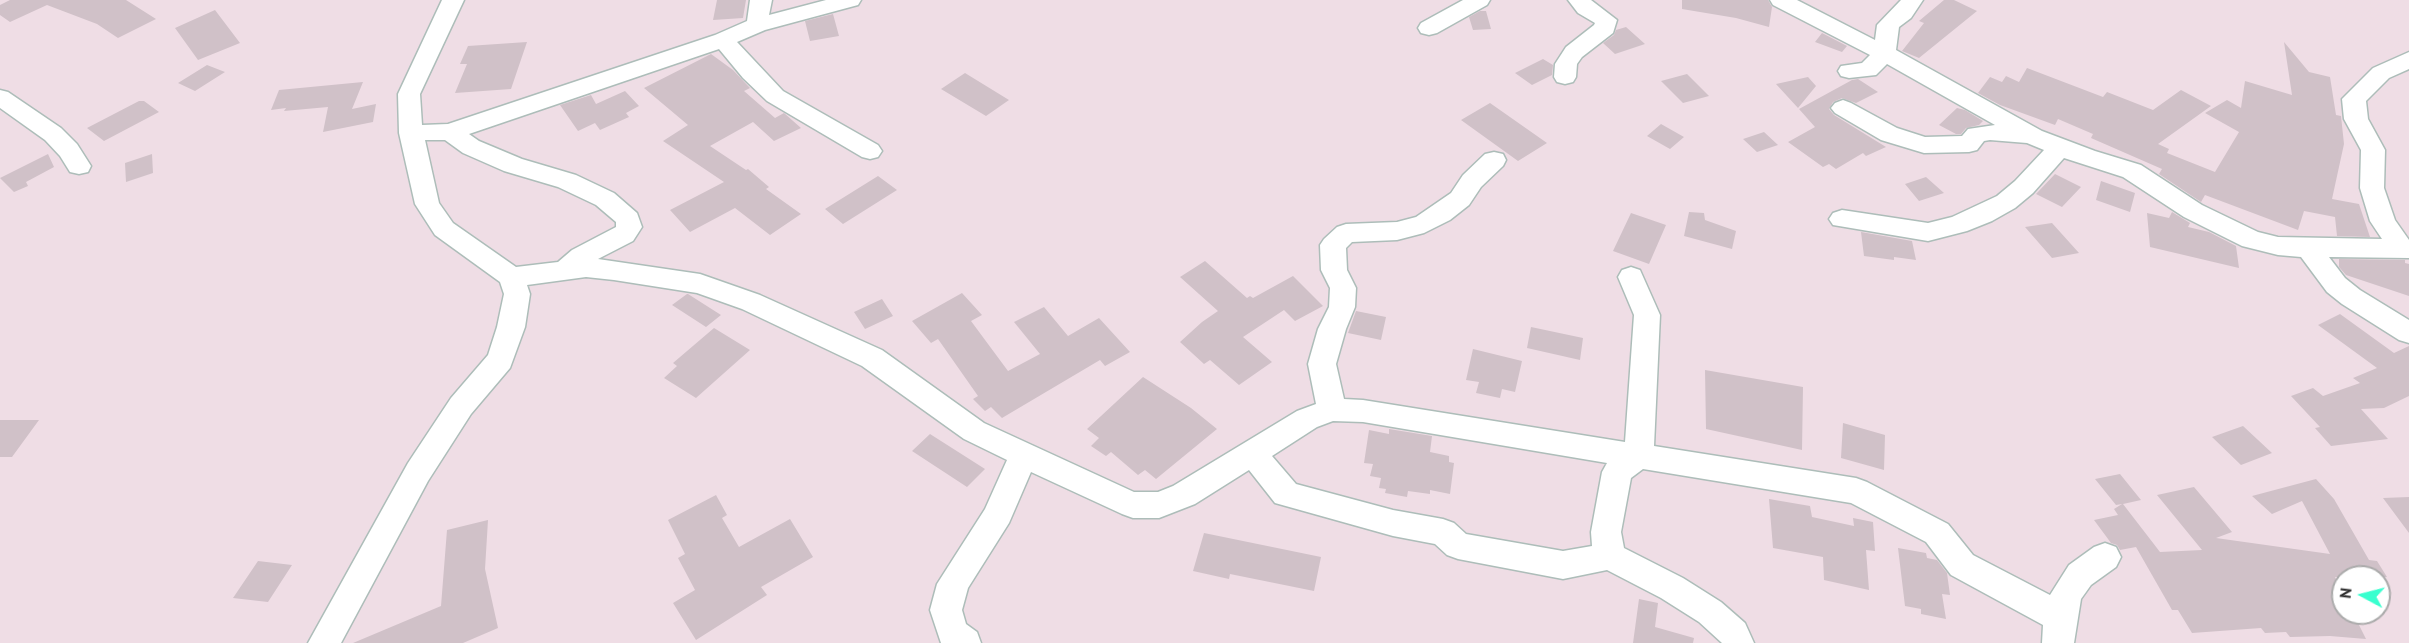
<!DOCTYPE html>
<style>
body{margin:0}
#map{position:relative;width:2409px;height:643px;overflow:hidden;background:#efdde5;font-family:"PT Sans",sans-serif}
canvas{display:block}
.north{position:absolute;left:2331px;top:565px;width:60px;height:60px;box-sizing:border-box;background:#fff;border:2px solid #ababab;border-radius:50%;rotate:277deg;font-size:16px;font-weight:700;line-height:24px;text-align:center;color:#2c2c2c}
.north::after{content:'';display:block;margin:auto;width:21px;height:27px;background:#39ffcf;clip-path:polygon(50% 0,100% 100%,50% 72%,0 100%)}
</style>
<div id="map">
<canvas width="2409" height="643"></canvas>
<div class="north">N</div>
</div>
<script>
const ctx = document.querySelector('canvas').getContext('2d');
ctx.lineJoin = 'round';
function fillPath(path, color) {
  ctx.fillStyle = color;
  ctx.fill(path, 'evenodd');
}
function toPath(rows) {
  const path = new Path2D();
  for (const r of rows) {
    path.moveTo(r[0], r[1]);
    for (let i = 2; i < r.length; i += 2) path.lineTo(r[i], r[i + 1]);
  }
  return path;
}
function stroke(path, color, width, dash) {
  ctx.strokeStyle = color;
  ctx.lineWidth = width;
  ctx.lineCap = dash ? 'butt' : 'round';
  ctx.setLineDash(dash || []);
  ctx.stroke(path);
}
fillPath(toPath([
 [10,0,126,0,156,19,118,38,97,24,47,5,10,22,0,15,0,5],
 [717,0,746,0,743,18,713,20],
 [1682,0,1768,0,1772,7,1769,27,1736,18,1682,9],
 [1944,0,1954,0,1977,11,1919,58,1902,51,1924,23,1919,21],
 [215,10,240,43,198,60,175,28],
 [1480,11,1486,11,1491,29,1473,30,1469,17],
 [833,14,839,36,810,41,805,21],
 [1626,27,1645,44,1615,54,1603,43,1614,35,1616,30],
 [1822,33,1847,46,1842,52,1815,42],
 [527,42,511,89,455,93,467,64,460,64,468,46],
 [2284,42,2309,72,2330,77,2336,115,2341,116,2344,144,2332,199,2359,204,2370,237,2337,236,2335,217,2304,211,2298,230,2205,195,2201,202,2159,174,2162,169,2091,138,2093,134,2058,119,2055,125,2000,105,1978,93,1990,77,2002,82,2006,76,2019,82,2027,68,2103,97,2107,92,2153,110,2181,90,2211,106,2158,144,2169,149,2167,153,2215,172,2239,132,2205,113,2227,100,2241,108,2245,81,2292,95],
 [711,54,733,70,750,88,744,91,775,118,784,113,801,128,774,141,753,122,710,146,746,170,748,169,769,187,766,189,801,214,770,235,735,208,690,232,670,210,724,182,663,141,688,125,644,88],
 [1543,59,1553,65,1552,75,1532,85,1515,73],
 [207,65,225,72,195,91,178,83],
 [965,73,1009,100,986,116,941,89],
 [1687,74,1709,96,1683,103,1661,81],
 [1808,77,1816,86,1798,108,1776,84],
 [1858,79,1878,92,1856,103,1842,98,1833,102,1829,109,1834,115,1886,147,1866,156,1863,153,1836,169,1829,164,1823,167,1788,142,1815,127,1799,109,1852,80],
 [363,82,352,109,376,104,373,122,323,132,328,107,284,111,286,108,271,110,279,90],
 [625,91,639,106,626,113,629,117,600,130,595,123,578,131,560,105,591,95,596,104],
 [139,101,144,101,159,112,104,141,87,128],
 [1490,103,1547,143,1518,161,1461,120],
 [1957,108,1965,110,1983,121,1979,125,1966,128,1961,134,1956,134,1939,125],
 [1661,124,1684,137,1670,149,1647,136],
 [1764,132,1778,145,1757,152,1743,139],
 [48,154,54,167,26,182,28,186,14,192,0,178],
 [152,154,153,173,126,182,125,163],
 [2055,174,2081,187,2062,207,2036,194],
 [878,176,897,190,843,224,825,209],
 [1926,177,1944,193,1919,201,1905,184],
 [2101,181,2135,193,2130,212,2096,200],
 [1689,212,1704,213,1705,220,1736,231,1732,249,1684,236],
 [2172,212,2190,223,2188,227,2209,232,2236,246,2239,268,2150,247,2147,213,2169,218],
 [1631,213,1666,225,1649,264,1613,251],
 [2052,223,2079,253,2052,258,2025,227],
 [1861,232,1912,241,1916,260,1894,257,1894,260,1864,256],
 [2339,259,2405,260,2405,263,2409,264,2409,296,2346,275,2339,267],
 [1205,261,1247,298,1250,296,1253,298,1293,276,1323,306,1295,321,1284,310,1243,337,1272,362,1239,385,1210,360,1204,364,1180,342,1202,322,1218,311,1180,277],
 [962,293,982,315,971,321,1008,371,1040,354,1014,322,1044,307,1068,336,1099,318,1130,352,1105,366,1100,360,1002,418,991,407,985,411,973,399,978,396,938,339,931,343,912,321],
 [687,294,688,294,721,315,706,327,672,305],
 [882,299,893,316,865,329,854,312],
 [1356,311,1386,317,1381,340,1348,333],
 [2340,314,2394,353,2409,346,2409,396,2384,408,2361,409,2388,439,2331,446,2315,428,2320,427,2291,396,2313,388,2323,396,2360,383,2353,378,2377,368,2318,325],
 [1531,327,1583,338,1580,360,1527,348],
 [714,328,750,350,696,398,664,378,677,366,673,363],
 [1473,349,1522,361,1515,392,1502,389,1500,398,1476,393,1479,382,1466,380],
 [1705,370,1803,387,1802,450,1706,429],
 [1143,377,1191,408,1217,429,1156,479,1145,470,1138,475,1111,452,1106,456,1091,446,1099,438,1087,429],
 [0,420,39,420,12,457,0,457],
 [1843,423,1885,435,1884,470,1841,458],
 [2243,426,2272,453,2241,465,2212,437],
 [1389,429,1432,436,1430,452,1449,456,1449,462,1454,463,1450,494,1430,490,1430,494,1408,491,1407,497,1385,493,1386,489,1379,488,1381,478,1370,476,1373,464,1364,463,1369,430,1389,434],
 [930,434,985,469,967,487,912,451],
 [2120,474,2141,500,2123,504,2160,552,2202,550,2157,495,2194,487,2232,532,2216,538,2330,554,2302,501,2272,514,2252,496,2316,479,2334,499,2369,560,2377,561,2387,577,2335,577,2343,596,2343,613,2353,613,2366,639,2330,636,2290,637,2286,632,2265,633,2261,628,2192,633,2178,610,2172,610,2136,547,2120,550,2117,545,2111,543,2094,520,2118,515,2114,509,2122,504,2116,505,2095,479],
 [716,495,727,515,722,518,739,547,790,519,813,557,761,587,767,595,696,640,673,603,695,590,678,558,685,554,668,520],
 [2409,497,2409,533,2383,498],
 [1769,499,1810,506,1812,517,1854,526,1853,518,1873,522,1875,551,1866,550,1869,590,1824,580,1823,557,1773,548],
 [488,520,485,569,498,628,463,643,353,643,441,606,447,530],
 [1204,533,1321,557,1314,591,1230,574,1229,579,1193,571],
 [1898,548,1926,553,1927,558,1937,560,1947,573,1950,595,1942,594,1946,619,1921,614,1921,609,1905,606],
 [258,561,292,565,268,602,233,598],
 [1639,599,1658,603,1655,627,1694,638,1693,643,1633,643]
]), '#d0c1c8');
const minor = toPath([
 [442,0,464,0,420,94,422,125,448,124,715,35,747,21,750,0,772,0,769,15,826,0,861,0,858,5,765,30,737,42,783,91,878,145,882,151,878,157,870,159,862,157,767,101,743,78,719,49,469,134,479,141,522,159,576,175,614,193,637,213,642,227,633,241,598,259,700,274,760,295,882,350,984,423,1134,492,1158,492,1173,486,1297,411,1316,404,1308,364,1318,329,1329,307,1330,288,1321,270,1320,245,1324,239,1337,227,1346,224,1397,222,1416,217,1451,193,1463,175,1485,154,1494,152,1503,154,1506,160,1503,166,1481,187,1469,205,1450,220,1424,233,1397,240,1352,242,1346,248,1347,270,1356,288,1355,307,1346,329,1336,364,1344,399,1363,400,1625,442,1634,315,1618,277,1622,270,1631,267,1640,270,1660,315,1654,446,1856,478,1867,482,1948,524,1973,555,2050,595,2069,565,2094,547,2105,543,2116,547,2121,557,2116,567,2091,585,2081,599,2074,643,2042,643,2043,625,1951,575,1926,542,1851,503,1643,469,1631,478,1621,532,1624,548,1683,578,1721,602,1745,623,1754,643,1722,643,1699,622,1661,598,1607,570,1563,579,1458,559,1447,555,1435,544,1393,536,1275,503,1249,470,1195,504,1159,518,1133,518,1122,514,1031,472,1009,523,968,588,962,610,966,624,977,632,981,643,941,643,930,610,937,584,985,509,1007,460,964,439,862,366,742,309,697,293,614,280,586,277,527,285,530,294,525,327,510,368,471,414,428,481,341,643,308,643,408,463,451,398,488,355,497,327,504,294,500,282,435,235,415,204,399,133,398,94,442,0],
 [425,140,445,140,463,153,504,171,558,187,596,205,616,222,616,227,572,250,558,262,516,267,453,223,439,203,425,140],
 [1333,421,1363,422,1607,463,1602,472,1591,532,1592,546,1563,551,1466,534,1454,523,1443,519,1393,510,1296,484,1272,456,1317,427,1333,421],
 [1463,0,1490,0,1487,5,1437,33,1429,35,1421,33,1418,28,1421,23,1463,0],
 [1568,0,1591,0,1617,20,1613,33,1582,57,1577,64,1576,77,1573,82,1565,84,1557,82,1554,77,1555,64,1566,47,1594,25,1595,23,1578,13,1568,0],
 [1770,0,1797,0,1875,40,1877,25,1901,0,1923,0,1911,18,1899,27,1896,50,2042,131,2095,151,2141,165,2202,205,2258,232,2278,237,2382,239,2370,221,2360,188,2361,150,2344,119,2342,99,2373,68,2409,52,2409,69,2389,78,2366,101,2368,119,2385,150,2384,188,2395,220,2409,240,2409,258,2329,257,2345,278,2360,290,2409,320,2409,343,2399,340,2342,304,2327,292,2301,257,2278,255,2242,246,2184,217,2123,177,2064,158,2033,193,2015,208,1992,221,1967,231,1928,241,1833,225,1829,219,1833,213,1842,210,1928,223,1952,217,1997,196,2015,181,2044,150,2027,143,1990,140,1984,141,1977,150,1969,152,1924,153,1881,140,1835,113,1831,108,1835,103,1843,100,1851,103,1897,128,1925,137,1962,136,1968,129,1995,125,1887,64,1876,75,1849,78,1841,76,1838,71,1841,66,1862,63,1870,55,1773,5,1770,0],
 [0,90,8,92,61,128,77,144,91,166,88,172,79,174,70,172,60,156,45,140,0,108,0,90]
]);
stroke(minor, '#adbdb9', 3);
fillPath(minor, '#fff');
</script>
